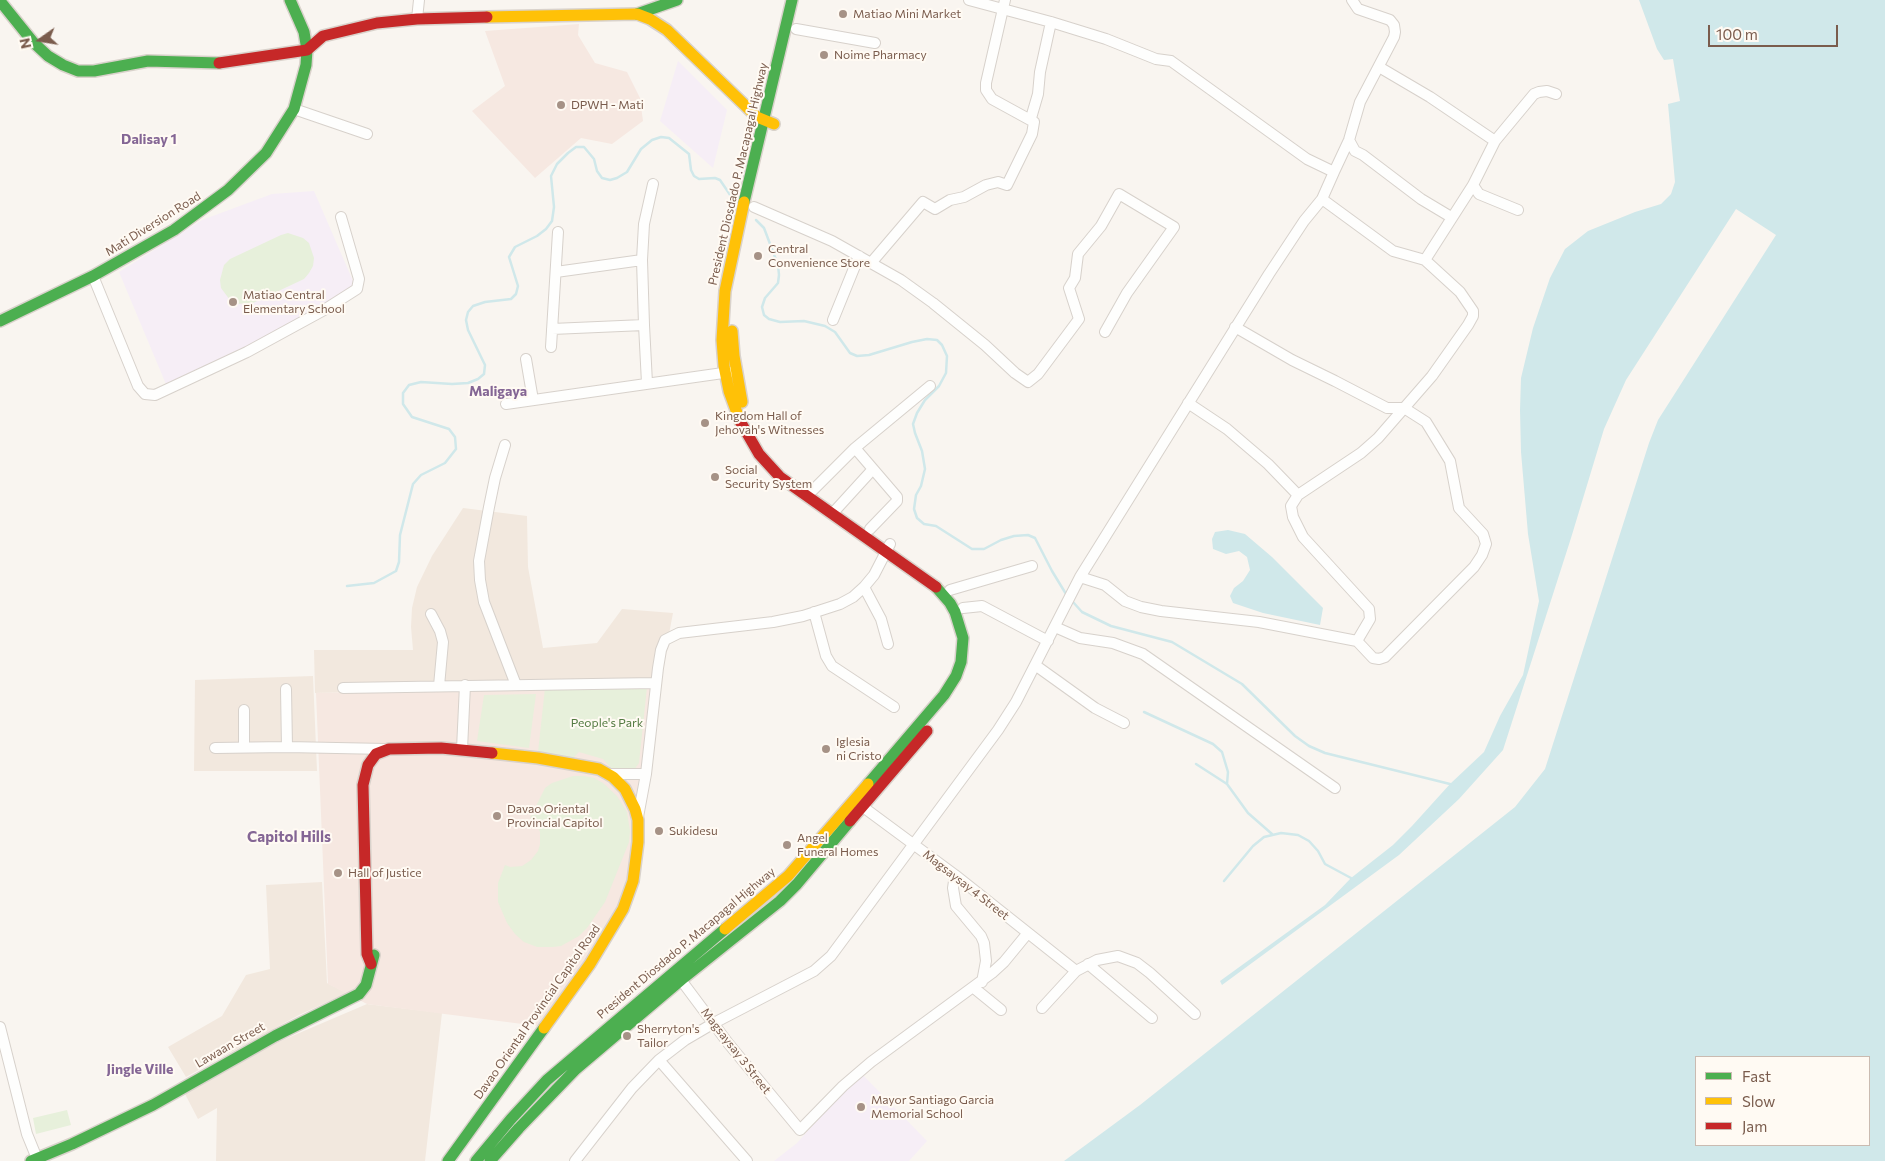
<!DOCTYPE html>
<style>
body{margin:0}
#map{position:relative;width:1885px;height:1161px;overflow:hidden;background:#f9f5f0;font-family:Commissioner,sans-serif}
canvas{display:block}
.legend{position:absolute;left:1695px;top:1056px;width:175px;height:90px;box-sizing:border-box;background:#fffaf3;border:1px solid #cabbb1;margin:0;padding:6px 9px;list-style:none;font-size:15px;color:#7a5c4d}
.legend li{display:flex;align-items:center;gap:10px;height:25px}
.legend b{width:25px;border:1px solid #cabbb1}
.north{position:absolute;left:15px;top:15px;width:50px;height:50px;-webkit-text-stroke:4px #fffaf3;paint-order:stroke;rotate:257deg;font-size:14px;font-weight:700;line-height:20px;text-align:center;color:#7a5c4d}
.north::after{content:'';display:block;margin:auto;width:18px;height:22px;background:#7a5c4d;clip-path:polygon(50% 0,100% 100%,50% 72%,0 100%)}
.scale{position:absolute;left:1708px;top:25px;width:130px;height:22px;box-sizing:border-box;border:2px solid #7a5c4d;border-top:0;padding-left:6px;font-size:15px;line-height:18px;white-space:nowrap;color:#7a5c4d;-webkit-text-stroke:4px #fffaf3;paint-order:stroke}
</style>
<div id="map">
<canvas width="1885" height="1161"></canvas>
<ul class="legend">
<li><b style="height:6px;background:#4caf50"></b>Fast</li>
<li><b style="height:6px;background:#ffc107"></b>Slow</li>
<li><b style="height:6px;background:#c62828"></b>Jam</li>
</ul>
<div class="north">N</div>
<div class="scale">100 m</div>
</div>
<script>
const ctx = document.querySelector('canvas').getContext('2d');
ctx.lineJoin = 'round';
function fillPath(path, color) {
  ctx.fillStyle = color;
  ctx.fill(path, 'evenodd');
}
function toPath(rows) {
  const path = new Path2D();
  for (const r of rows) {
    path.moveTo(r[0], r[1]);
    for (let i = 2; i < r.length; i += 2) path.lineTo(r[i], r[i + 1]);
  }
  return path;
}
function stroke(path, color, width, dash) {
  ctx.strokeStyle = color;
  ctx.lineWidth = width;
  ctx.lineCap = dash ? 'butt' : 'round';
  ctx.setLineDash(dash || []);
  ctx.stroke(path);
}
function write(font, color, halo, rows, align = 'center') {
  ctx.font = font + ' Commissioner,sans-serif';
  ctx.lineWidth = 4;
  ctx.setLineDash([]);
  ctx.textBaseline = 'middle';
  ctx.strokeStyle = halo;
  ctx.fillStyle = color;
  for (const [text, x, y, turn = 0] of rows) {
    ctx.save();
    ctx.translate(x, y);
    ctx.rotate((+turn || 0) * Math.PI / 180);
    ctx.textAlign = isNaN(turn) ? turn : align;
    if (halo) ctx.strokeText(text, 0, 0);
    ctx.fillText(text, 0, 0);
    ctx.restore();
  }
}
fillPath(toPath([
 [463,508,527,516,528,567,543,648,597,643,622,609,673,613,659,687,315,693,314,650,413,650,411,627,412,608,417,587,432,556],
 [313,676,317,771,194,771,195,680],
 [322,882,327,983,347,993,299,1015,186,1077,168,1047,222,1016,246,975,270,969,266,885],
 [367,1004,442,1013,425,1161,216,1161,217,1108,198,1119,185,1094,250,1054]
]), '#f2e8de');
fillPath(toPath([
 [579,24,578,35,595,63,627,72,640,98,643,121,612,144,581,138,535,178,472,111,505,86,485,31],
 [659,687,643,826,617,910,597,944,538,1026,367,1004,328,984,316,693]
]), '#f6e8e1');
fillPath(toPath([
 [678,61,727,110,713,168,660,121],
 [314,191,356,288,168,389,119,272,202,220,272,194],
 [860,1072,927,1141,909,1161,774,1161,797,1143]
]), '#f6eef6');
fillPath(toPath([
 [288,233,303,238,309,243,314,258,313,266,309,273,304,279,253,303,237,304,230,300,221,288,220,280,224,265,230,259,281,235],
 [647,687,639,763,634,770,611,768,603,759,579,752,573,758,538,752,545,688],
 [536,694,529,748,477,741,484,695],
 [573,776,584,776,594,778,603,783,617,796,627,812,630,831,629,842,605,902,587,928,579,936,561,946,553,947,537,947,524,942,515,934,507,923,498,902,498,883,505,865,510,867,522,866,531,860,538,851,540,844,540,832,535,821,530,818,545,788,552,783],
 [67,1110,71,1125,36,1134,33,1118]
]), '#e7f0db');
fillPath(toPath([
 [1639,0,1885,0,1885,1161,1064,1161,1140,1105,1515,807,1545,769,1649,443,1658,420,1776,235,1736,209,1626,380,1604,429,1571,538,1503,750,1459,799,1399,855,1222,985,1220,981,1325,905,1351,878,1393,845,1412,826,1450,784,1484,752,1500,716,1523,675,1539,601,1528,534,1521,452,1520,410,1521,378,1533,328,1550,278,1565,249,1588,231,1635,212,1661,204,1671,194,1675,182,1668,104,1680,101,1673,59,1664,60,1657,49],
 [1869,1057,1869,1145,1696,1145,1696,1057],
 [1228,530,1245,534,1272,557,1323,608,1320,625,1263,613,1233,603,1230,596,1234,588,1243,581,1250,570,1247,557,1239,551,1226,554,1213,549,1212,539,1215,532]
]), '#d0e8ea');
stroke(toPath([
 [756,220,764,228,778,265,779,275,778,283,765,298,762,307,764,315,769,319,780,322,804,321,825,326,835,332,850,353,857,356,869,355,912,342,927,339,937,340,942,345,947,356,946,373,939,386,925,400,917,413,913,424,915,433,922,451,925,469,921,486,916,495,914,509,917,518,924,524,936,526,972,549,984,549,1001,540,1014,536,1028,535,1035,538,1052,571,1066,594],
 [347,586,374,583,396,571,399,562,400,535,413,484,421,475,445,463,456,449,455,437,449,429,412,417,403,404,403,393,409,385,421,382,452,384,468,383,478,379,484,374,485,365,468,330,466,320,468,312,473,306,485,302,511,299,516,294,518,286,509,257,515,247,537,236,546,229,552,221,554,207,551,176,557,164,568,153,576,147,584,147,594,159,597,171,602,178,610,180,617,178,627,172,641,149,652,140,661,137,669,138,689,154,691,170,694,176,699,179,715,178,720,180,737,205],
 [1073,602,1082,612,1111,626,1172,642,1242,684,1295,736,1309,746,1325,753,1450,784],
 [1144,712,1213,744,1222,752,1228,772,1227,784],
 [1196,764,1227,784,1248,813,1272,834],
 [1224,881,1253,846,1264,837,1281,833,1298,835,1309,841,1318,851,1325,864,1351,878]
]), '#d0e8ea', 2.5);
const street = toPath([
 [969,0,1051,22,1106,39,1156,59,1171,61,1307,159,1334,172,1349,140,1360,102,1394,37,1395,32,1394,25,1390,20,1358,9,1352,0],
 [417,19,419,0],
 [796,29,875,43],
 [1379,67,1430,97,1495,141],
 [294,109,367,134],
 [1031,118,1038,94,1040,72,1051,22],
 [1349,140,1355,151,1363,155,1421,199,1451,217],
 [1473,185,1479,194,1518,210],
 [1322,199,1393,251,1425,260,1460,292,1473,311,1473,316,1468,325,1432,376,1378,438,1361,453,1298,495,1291,506,1293,517,1303,537,1369,609,1370,619,1357,641],
 [754,207,832,241,901,280,933,303,985,345,1015,373,1028,382,1038,374,1079,319,1069,288,1075,278,1078,254,1101,226,1119,194,1174,227,1127,293,1105,332],
 [1425,260,1473,185,1495,141,1534,94,1539,92,1547,91,1556,94],
 [871,263,923,202,935,209,950,200,964,197,986,185,998,182,1007,185,1032,134,1034,122,992,99,986,90,986,83,1005,0],
 [556,272,642,260],
 [93,276,138,386,145,394,155,395,247,352,324,310,357,289,359,279,341,217],
 [833,320,859,256],
 [644,325,642,260,644,224,653,184],
 [552,329,644,325,647,383],
 [551,347,558,232],
 [526,359,533,400],
 [1188,403,1227,429,1248,447,1268,464,1298,495],
 [506,404,730,372],
 [505,445,495,478,489,507,479,561,480,580,484,602,516,685],
 [855,448,897,497,897,501,870,529],
 [813,490,855,448,930,386],
 [832,514,873,469],
 [1080,577,1105,585,1125,601,1141,607,1161,611,1259,622,1357,641,1373,658,1379,659,1385,657,1474,567,1482,555,1486,544,1483,534,1459,508,1450,461,1426,422,1404,408,1387,408,1335,381,1292,360,1235,327],
 [864,587,881,619,888,644],
 [950,590,1032,566],
 [963,608,982,606,1048,641],
 [814,612,826,656,832,666,894,707],
 [431,614,440,631,443,642,439,686],
 [1055,627,1080,638,1113,643,1143,654,1335,788],
 [1035,665,1095,708,1124,723],
 [343,688,655,683],
 [286,689,287,747],
 [244,710,244,747],
 [215,748,287,747,386,749],
 [462,749,465,685],
 [608,774,646,774],
 [859,804,955,875,1076,971],
 [638,817,646,774,658,668,661,650,665,640,679,633,773,622,803,616,840,604,853,597,864,587,874,575,890,544],
 [955,875,953,888,956,906,981,936,984,943,986,961,982,982],
 [1088,964,1152,1018],
 [678,976,728,1043,800,1130,843,1086,871,1062,992,973,1004,962,1027,934],
 [974,988,1001,1010],
 [1042,1008,1076,971,1097,960,1118,956,1137,963,1150,973,1195,1014],
 [0,1027,27,1134,38,1161],
 [659,1060,747,1161],
 [575,1161,632,1088,659,1060,685,1040,714,1023,814,971,831,956,998,730,1016,702,1080,577,1269,274,1304,221,1322,199,1334,172]
]);
const fast = toPath([
 [0,1,33,42,48,56,63,65,78,71,94,71,148,61,219,63],
 [637,14,677,0],
 [744,202,792,0],
 [0,321,93,276,174,230,228,190,266,153,294,109,306,65,307,50,304,32,290,0],
 [868,784,944,695,956,676,961,662,963,638,955,612,950,603,936,587],
 [31,1161,72,1144,153,1105,275,1036,359,994,366,985,374,955],
 [448,1161,544,1028],
 [476,1161,511,1119,547,1080,725,929],
 [490,1161,519,1128,576,1069,681,980,780,901,797,884,850,821]
]);
const slow = toPath([
 [487,17,637,14,650,19,667,30,757,117,774,124],
 [732,331,734,356,742,402],
 [740,421,729,391,724,366,722,340,725,291,744,202],
 [492,753,538,758,599,769,613,777,625,789,635,809,638,820,638,842,633,881,623,909,590,964,544,1028],
 [725,929,788,876,868,784]
]);
const jam = toPath([
 [219,63,307,50,323,36,377,23,417,19,487,17],
 [740,421,759,454,780,477,936,587],
 [850,821,927,731],
 [371,964,367,954,363,785,368,765,376,754,389,749,441,748,492,753]
]);
stroke(street, '#d7d1cb', 12);
stroke(fast, '#d9d2cb', 14);
stroke(slow, '#d9d2cb', 14);
stroke(jam, '#d9d2cb', 14);
stroke(street, '#fefefd', 10);
stroke(fast, '#4caf50', 11);
stroke(slow, '#ffc107', 11);
stroke(jam, '#c62828', 11);
for (const [x, y, r, color] of [
 [843,14,5,"#a69286"],
 [824,55,5,"#a69286"],
 [561,105,5,"#a69286"],
 [758,256,5,"#a69286"],
 [233,302,5,"#a69286"],
 [705,423,5,"#a69286"],
 [715,477,5,"#a69286"],
 [826,749,5,"#a69286"],
 [497,816,5,"#a69286"],
 [659,831,5,"#a69286"],
 [787,845,5,"#a69286"],
 [338,873,5,"#a69286"],
 [627,1036,5,"#a69286"],
 [861,1107,5,"#a69286"]
]) {
  const dot = new Path2D();
  dot.arc(x, y, r, 0, 2 * Math.PI);
  ctx.fillStyle = color;
  ctx.fill(dot);
  stroke(dot, '#fffaf3', 2);
}
write('12px', '#7a5c4d', '#fffaf3', [
 ["Matiao Mini Market",853,14],
 ["Noime Pharmacy",834,55],
 ["DPWH - Mati",571,105],
 ["Central",768,249],
 ["Convenience Store",768,263],
 ["Matiao Central",243,295],
 ["Elementary School",243,309],
 ["Kingdom Hall of",715,416],
 ["Jehovah's Witnesses",715,430],
 ["Social",725,470],
 ["Security System",725,484],
 ["Iglesia",836,742],
 ["ni Cristo",836,756],
 ["Davao Oriental",507,809],
 ["Provincial Capitol",507,823],
 ["Sukidesu",669,831],
 ["Angel",797,838],
 ["Funeral Homes",797,852],
 ["Hall of Justice",348,873],
 ["Sherryton's",637,1029],
 ["Tailor",637,1043],
 ["Mayor Santiago Garcia",871,1100],
 ["Memorial School",871,1114]
], 'left');
write('12px', '#7a5c4d', '#fffaf3', [
 ["President Diosdado P. Macapagal Highway",738,174,-77],
 ["Mati Diversion Road",153,224,-32],
 ["Magsaysay 4 Street",966,885,38],
 ["President Diosdado P. Macapagal Highway",686,943,-40],
 ["Davao Oriental Provincial Capitol Road",537,1012,-55],
 ["Lawaan Street",230,1045,-30],
 ["Magsaysay 3 Street",736,1051,52]
]);
write('12px', '#537a41', '#fffaf3', [
 ["People's Park",607,723]
]);
write('bold 14px', '#846695', '#fffaf3', [
 ["Dalisay 1",149,139],
 ["Maligaya",498,391],
 ["Jingle Ville",140,1069]
]);
write('bold 15px', '#846695', '#fffaf3', [
 ["Capitol Hills",289,837]
]);
</script>
